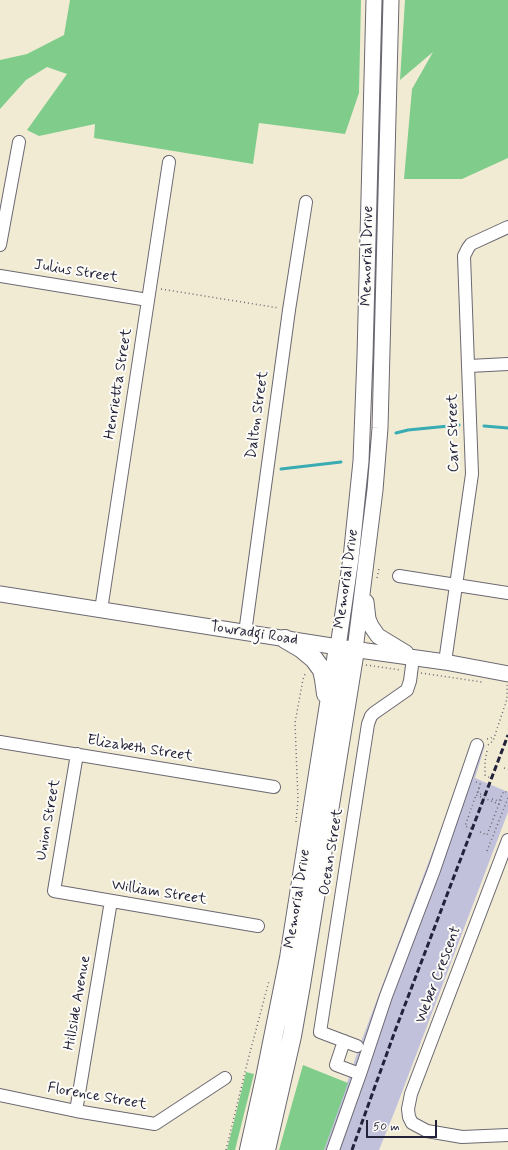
<!DOCTYPE html>
<style>
body{margin:0}
#map{position:relative;width:508px;height:1150px;overflow:hidden;background:#f2ebd4;font-family:Mynerve,sans-serif}
canvas{display:block}
.scale{position:absolute;left:366px;top:1120px;width:71px;height:18px;box-sizing:border-box;border:2px solid #22223b;border-top:0;padding-left:5px;font-size:12px;line-height:14px;white-space:nowrap;color:#22223b;-webkit-text-stroke:3px #fdfcf7;paint-order:stroke}
</style>
<div id="map">
<canvas width="508" height="1150"></canvas>
<div class="scale">50 m</div>
</div>
<script>
const ctx = document.querySelector('canvas').getContext('2d');
ctx.lineJoin = 'round';
function fillPath(path, color) {
  ctx.fillStyle = color;
  ctx.fill(path, 'evenodd');
}
function toPath(rows) {
  const path = new Path2D();
  for (const r of rows) {
    path.moveTo(r[0], r[1]);
    for (let i = 2; i < r.length; i += 2) path.lineTo(r[i], r[i + 1]);
  }
  return path;
}
function stroke(path, color, width, dash) {
  ctx.strokeStyle = color;
  ctx.lineWidth = width;
  ctx.lineCap = dash ? 'butt' : 'round';
  ctx.setLineDash(dash || []);
  ctx.stroke(path);
}
function write(font, color, halo, rows, align = 'center') {
  ctx.font = font + ' Mynerve,sans-serif';
  ctx.lineWidth = 4;
  ctx.setLineDash([]);
  ctx.textBaseline = 'middle';
  ctx.strokeStyle = halo;
  ctx.fillStyle = color;
  for (const [text, x, y, turn = 0] of rows) {
    ctx.save();
    ctx.translate(x, y);
    ctx.rotate((+turn || 0) * Math.PI / 180);
    ctx.textAlign = isNaN(turn) ? turn : align;
    if (halo) ctx.strokeText(text, 0, 0);
    ctx.fillText(text, 0, 0);
    ctx.restore();
  }
}
fillPath(toPath([
 [474,741,485,745,475,778,508,792,508,812,396,1108,379,1150,324,1150,361,1042]
]), '#c2c1dc');
fillPath(toPath([
 [70,0,361,0,359,93,345,134,259,123,253,164,94,138,95,124,39,136,27,130,67,74,47,67,26,80,0,109,0,60,27,54,64,35],
 [405,0,508,0,508,158,462,179,404,179,412,89,433,52,400,80],
 [303,1065,348,1083,324,1150,279,1150],
 [246,1072,254,1074,235,1150,227,1150]
]), '#80cd8b');
stroke(toPath([
 [484,426,508,428],
 [396,433,408,430,459,425],
 [281,469,341,462]
]), '#39abb3', 3);
const minor = toPath([
 [0,245,19,142],
 [0,276,148,300],
 [469,366,508,364],
 [399,576,508,593],
 [101,610,169,162],
 [245,633,289,310,306,202],
 [445,662,472,474,464,256,468,248,471,244,508,227],
 [0,742,274,787],
 [77,754,54,891,258,926],
 [508,840,411,1094,408,1109,409,1117,412,1123,427,1131,462,1137,508,1135],
 [357,1046,320,1032,368,724,371,716,374,713,407,690,410,681,413,658],
 [360,1074,386,996,434,870,477,745],
 [0,1095,76,1111,155,1124,225,1078],
 [76,1111,111,901],
 [333,1150,360,1074,336,1065,344,1041]
]);
const major = toPath([
 [0,594,338,647,445,662,508,674],
 [366,602,368,619,371,626,378,636,406,653],
 [338,647,351,558,361,461,365,356,374,0],
 [355,650,375,490,380,428,391,0]
]);
const highway = toPath([
 [285,639,302,649,314,659,322,670,324,679,326,694],
 [249,1150,265,1078,289,958,338,647],
 [266,1150,292,1036,301,985,355,650]
]);
stroke(minor, '#6b6871', 14);
stroke(major, '#6b6871', 17);
stroke(highway, '#6b6871', 20);
stroke(toPath([
 [161,289,279,308],
 [377,578,379,568],
 [366,665,401,670],
 [421,673,482,682],
 [487,739,494,737],
 [488,745,493,741,507,699,507,685],
 [487,751,485,761,485,775,490,778],
 [504,768,508,769],
 [476,782,480,784,478,793,483,795],
 [492,799,499,801,504,791,508,793],
 [296,822,298,800,295,723,303,679,306,672],
 [471,828,465,826,476,795],
 [480,832,487,835,499,804],
 [487,851,508,798],
 [226,1150,248,1060,269,981]
]), '#6b6871', 1.5, [1, 3]);
stroke(minor, '#fff', 12);
stroke(major, '#fff', 15);
stroke(highway, '#fff', 18);
stroke(toPath([
 [352,1150,395,1031,508,735]
]), '#22223b', 3, [6, 3]);
stroke(toPath([
 [479,788,476,795,499,804,502,798]
]), '#6b6871', 1.5, [1, 3]);
write('15px', '#22223b', '#fdfcf7', [
 ["Memorial Drive",368,256,-89],
 ["Julius Street",76,272,9],
 ["Henrietta Street",119,384,-81],
 ["Dalton Street",258,415,-82],
 ["Carr Street",454,433,-91],
 ["Memorial Drive",347,579,-82],
 ["Towradgi Road",254,634,9],
 ["Elizabeth Street",140,749,9],
 ["Union Street",49,820,-80],
 ["Ocean Street",332,852,-81],
 ["William Street",159,893,9],
 ["Memorial Drive",298,899,-81],
 ["Weber Crescent",439,975,-69],
 ["Hillside Avenue",78,1003,-80],
 ["Florence Street",97,1097,10]
]);
</script>
